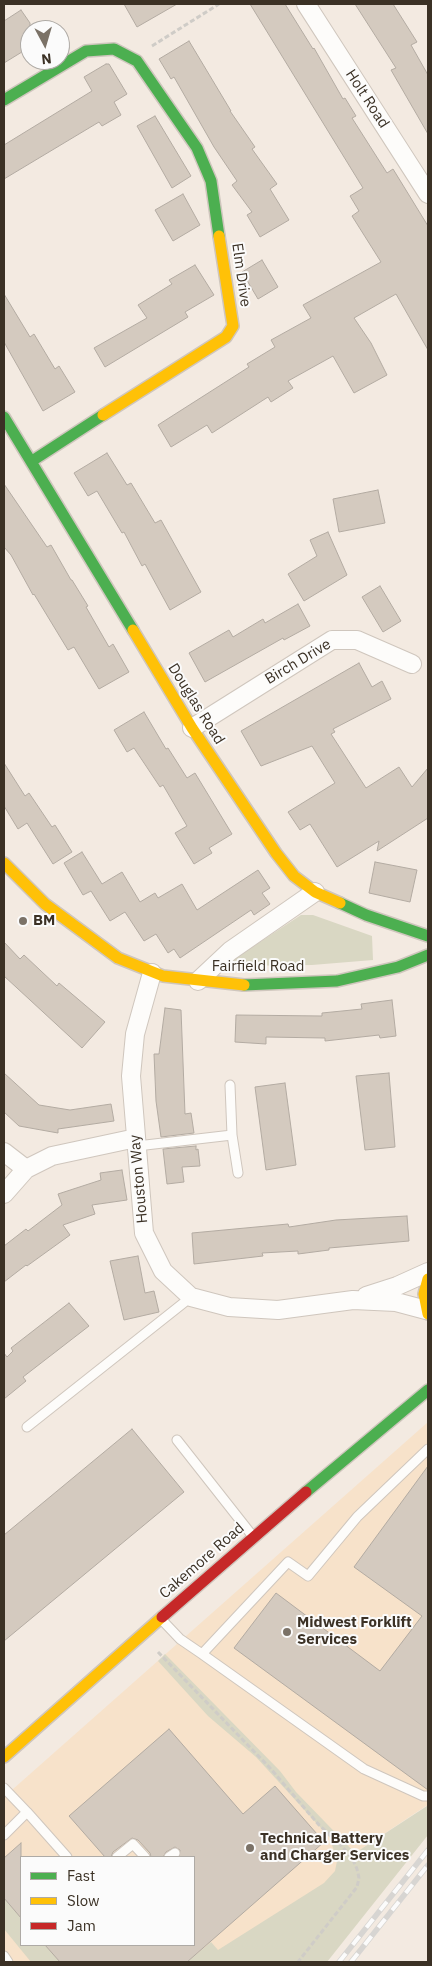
<!DOCTYPE html>
<style>
body{margin:0}
#map{position:relative;width:432px;height:1966px;overflow:hidden;background:#f3eae1;font-family:"IBM Plex Sans",sans-serif}
canvas{display:block}
.frame{position:absolute;inset:0;border:5px solid #3b3125;pointer-events:none}
.legend{position:absolute;left:20px;top:1856px;width:175px;height:90px;box-sizing:border-box;background:#fbfbfb;border:1px solid #aeaaa5;margin:0;padding:6px 9px;list-style:none;font-size:15px;color:#3b3125}
.legend li{display:flex;align-items:center;gap:10px;height:25px}
.legend b{width:25px;border:1px solid #aeaaa5}
.north{position:absolute;left:20px;top:20px;width:50px;height:50px;box-sizing:border-box;background:#fbfbfb;border:1px solid #aeaaa5;border-radius:50%;rotate:174deg;font-size:14px;font-weight:700;line-height:20px;text-align:center;color:#3b3125}
.north::after{content:'';display:block;margin:auto;width:18px;height:22px;background:#7b7267;clip-path:polygon(50% 0,100% 100%,50% 72%,0 100%)}
</style>
<div id="map">
<canvas width="432" height="1966"></canvas>
<div class="frame"></div>
<ul class="legend">
<li><b style="height:6px;background:#4caf50"></b>Fast</li>
<li><b style="height:6px;background:#ffc107"></b>Slow</li>
<li><b style="height:6px;background:#c62828"></b>Jam</li>
</ul>
<div class="north">N</div>
</div>
<script>
const ctx = document.querySelector('canvas').getContext('2d');
ctx.lineJoin = 'round';
function fillPath(path, color) {
  ctx.fillStyle = color;
  ctx.fill(path, 'evenodd');
}
function toPath(rows) {
  const path = new Path2D();
  for (const r of rows) {
    path.moveTo(r[0], r[1]);
    for (let i = 2; i < r.length; i += 2) path.lineTo(r[i], r[i + 1]);
  }
  return path;
}
function stroke(path, color, width, dash) {
  ctx.strokeStyle = color;
  ctx.lineWidth = width;
  ctx.lineCap = dash ? 'butt' : 'round';
  ctx.setLineDash(dash || []);
  ctx.stroke(path);
}
function write(font, color, halo, rows, align = 'center') {
  ctx.font = font + ' "IBM Plex Sans",sans-serif';
  ctx.lineWidth = 4;
  ctx.setLineDash([]);
  ctx.textBaseline = 'middle';
  ctx.strokeStyle = halo;
  ctx.fillStyle = color;
  for (const [text, x, y, turn = 0] of rows) {
    ctx.save();
    ctx.translate(x, y);
    ctx.rotate((+turn || 0) * Math.PI / 180);
    ctx.textAlign = isNaN(turn) ? turn : align;
    if (halo) ctx.strokeText(text, 0, 0);
    ctx.fillText(text, 0, 0);
    ctx.restore();
  }
}
fillPath(toPath([
 [428,1422,428,1807,426,1806,355,1853,311,1962,4,1962,4,1797],
 [21,1857,194,1857,194,1945,21,1945]
]), '#f7e2ca');
fillPath(toPath([
 [301,915,313,915,372,936,373,960,312,965,231,966,234,959],
 [165,1654,280,1771,296,1792,355,1853,427,1806,428,1807,428,1835,327,1962,187,1962,211,1942,218,1950,324,1883,335,1871,337,1861,330,1838,256,1757,208,1716,158,1661],
 [4,1898,21,1918,21,1945,45,1945,60,1962,31,1962,4,1929]
]), '#d9d7c3');
const building = toPath([
 [124,4,177,4,137,27,124,4],
 [250,4,285,4,313,49,314,48,343,99,345,98,356,116,352,118,387,173,393,169,428,226,428,350,396,294,354,318,371,343,387,375,354,393,333,356,288,381,293,388,271,402,268,397,212,433,207,425,171,447,158,425,249,367,247,364,275,347,271,340,311,318,303,305,381,262,352,216,359,211,350,196,363,188,250,4],
 [355,4,393,4,417,42,411,45,428,75,428,134,391,70,396,68,355,4],
 [21,10,30,23,30,47,4,63,4,21,21,10],
 [189,41,231,111,230,111,255,147,252,149,277,184,270,189,289,220,260,237,247,215,252,212,232,185,237,181,214,147,174,77,171,79,159,59,189,41],
 [106,64,109,64,127,94,114,102,121,115,102,126,99,122,4,179,4,145,92,91,84,77,106,64],
 [155,116,191,176,172,188,137,126,155,116],
 [183,194,200,225,173,241,155,210,183,194],
 [262,260,278,287,258,299,242,272,262,260],
 [195,265,214,295,185,312,188,317,105,367,94,348,147,318,138,305,172,284,169,280,195,265],
 [4,294,30,337,34,334,55,369,59,366,75,392,43,411,4,342,4,294],
 [107,453,127,485,131,483,155,523,161,520,201,592,170,610,145,564,142,566,124,532,122,533,97,491,88,496,74,473,107,453],
 [4,484,47,547,51,545,71,580,72,580,88,606,86,607,109,647,113,644,129,672,99,689,74,647,68,650,34,594,33,595,11,555,4,547,4,484],
 [378,490,385,523,339,532,333,499,378,490],
 [328,532,347,575,304,601,288,574,317,556,310,540,328,532],
 [380,586,401,621,383,632,362,597,380,586],
 [298,604,310,626,284,640,283,638,205,682,189,653,229,630,233,637,263,619,265,623,298,604],
 [359,663,372,687,382,681,391,699,333,729,335,732,331,734,366,788,399,767,412,787,428,768,428,818,377,851,379,841,337,867,310,824,300,830,288,812,335,783,312,746,261,766,241,731,359,663],
 [144,712,166,749,168,748,187,778,195,773,232,834,209,848,212,853,194,864,175,833,187,826,163,785,160,787,134,748,127,752,114,730,144,712],
 [4,763,25,796,29,793,52,827,55,825,72,852,53,864,27,823,18,829,4,806,4,763],
 [82,852,102,884,122,872,140,902,155,893,158,898,182,884,197,910,258,870,270,888,262,893,270,904,254,915,251,910,180,958,174,949,168,953,156,934,144,941,125,912,110,921,91,891,83,895,64,863,82,852],
 [375,862,417,870,410,902,369,893,375,862],
 [4,942,20,959,24,955,57,986,59,983,105,1022,82,1048,4,976,4,942],
 [392,1000,396,1036,380,1038,379,1035,325,1041,325,1038,266,1037,266,1044,235,1042,236,1015,322,1016,322,1013,362,1009,361,1004,392,1000],
 [165,1008,181,1010,185,1114,191,1113,194,1133,161,1137,156,1101,154,1054,159,1054,165,1008],
 [4,1073,39,1105,70,1110,111,1104,114,1121,58,1129,58,1133,19,1126,4,1112,4,1073],
 [389,1073,395,1147,365,1150,356,1076,389,1073],
 [285,1083,296,1165,266,1170,255,1087,285,1083],
 [196,1146,196,1150,198,1149,200,1166,182,1167,184,1182,167,1184,163,1149,196,1146],
 [122,1170,127,1200,92,1205,95,1214,63,1225,70,1235,27,1266,26,1265,4,1282,4,1246,26,1229,28,1231,62,1205,58,1194,101,1180,100,1173,122,1170],
 [407,1216,409,1241,329,1248,329,1250,298,1254,298,1251,262,1253,263,1256,194,1264,192,1233,288,1224,289,1227,336,1220,407,1216],
 [138,1256,145,1293,154,1291,159,1312,124,1320,110,1261,138,1256],
 [69,1303,89,1326,23,1377,26,1381,4,1399,4,1353,7,1357,13,1351,11,1348,69,1303],
 [132,1429,184,1492,4,1641,4,1535,132,1429],
 [428,1466,428,1790,234,1648,276,1593,380,1671,422,1616,354,1567,428,1466],
 [169,1729,243,1814,275,1786,324,1842,187,1962,60,1962,45,1945,194,1945,194,1857,179,1857,180,1850,175,1847,166,1852,163,1857,151,1857,150,1853,138,1840,132,1838,113,1852,111,1857,105,1857,69,1816,169,1729],
 [21,1843,21,1918,4,1898,4,1858,21,1843]
]);
fillPath(building, '#d4cabf');
stroke(building, '#b3aba2', 1);
const lane = toPath([
 [232,1135,238,1173],
 [137,1146,232,1135,230,1085],
 [27,1427,191,1297],
 [177,1440,251,1534],
 [428,1449,357,1517,308,1576,288,1562,202,1654,364,1769,423,1796,428,1796],
 [161,1619,180,1639,202,1654],
 [4,1788,27,1812,4,1835],
 [27,1812,67,1857],
 [117,1857,133,1844,145,1857],
 [169,1857,175,1853],
 [4,1956,8,1962]
]);
const street = toPath([
 [306,4,428,194],
 [192,728,332,640,357,640,412,664],
 [152,973,135,1034,131,1076,144,1233,163,1271,191,1297,229,1307,278,1310,353,1300,396,1302,426,1310],
 [198,981,230,951,315,892],
 [4,1152,26,1169],
 [4,1194,26,1169,52,1156,136,1138],
 [366,1296,397,1286,428,1272]
]);
const fast = toPath([
 [4,100,86,51,114,49,137,61,197,148,211,181,219,236],
 [4,417,133,630],
 [32,461,103,415],
 [340,903,366,915,428,936],
 [244,985,337,981,398,967,428,955],
 [306,1492,428,1390]
]);
const slow = toPath([
 [103,415,226,337,233,326,219,236],
 [133,630,192,728,276,853,294,876,315,892,340,903],
 [4,863,45,904,118,958,163,976,244,985],
 [428,1279,424,1294,428,1314],
 [4,1757,162,1617]
]);
const jam = toPath([
 [162,1617,306,1492]
]);
stroke(lane, '#cfc6bd', 11);
stroke(street, '#cfc6bd', 20);
stroke(fast, '#cfc6bd', 14);
stroke(slow, '#cfc6bd', 14);
stroke(jam, '#cfc6bd', 14);
stroke(toPath([
 [152,46,219,4],
 [158,1652,270,1768,319,1825,339,1843,352,1858,357,1869,359,1878,357,1887,298,1962]
]), '#cfccc7', 3, [5, 2.5]);
stroke(lane, '#fdfcfa', 9);
stroke(street, '#fdfcfa', 18);
stroke(fast, '#4caf50', 11);
stroke(slow, '#ffc107', 11);
stroke(jam, '#c62828', 11);
const rail = toPath([
 [339,1962,428,1850],
 [351,1962,428,1865]
]);
stroke(rail, '#d7d5d2', 5.5);
stroke(rail, '#fbfbfb', 4, [11]);
for (const [x, y, r, color] of [
 [23,921,5,"#7b7267"],
 [287,1632,5,"#7b7267"],
 [250,1848,5,"#7b7267"]
]) {
  const dot = new Path2D();
  dot.arc(x, y, r, 0, 2 * Math.PI);
  ctx.fillStyle = color;
  ctx.fill(dot);
  stroke(dot, '#fbfbfb', 2);
}
write('15px', '#3b3125', '#fbfbfb', [
 ["Holt Road",367,99,57],
 ["Elm Drive",241,275,82],
 ["Birch Drive",298,662,-31],
 ["Douglas Road",196,704,58],
 ["Fairfield Road",258,967],
 ["Houston Way",139,1179,-95],
 ["Cakemore Road",202,1561,-41]
]);
write('bold 15px', '#3b3125', '#fbfbfb', [
 ["BM",33,921],
 ["Midwest Forklift",297,1623],
 ["Services",297,1640],
 ["Technical Battery",260,1839],
 ["and Charger Services",260,1856]
], 'left');
</script>
